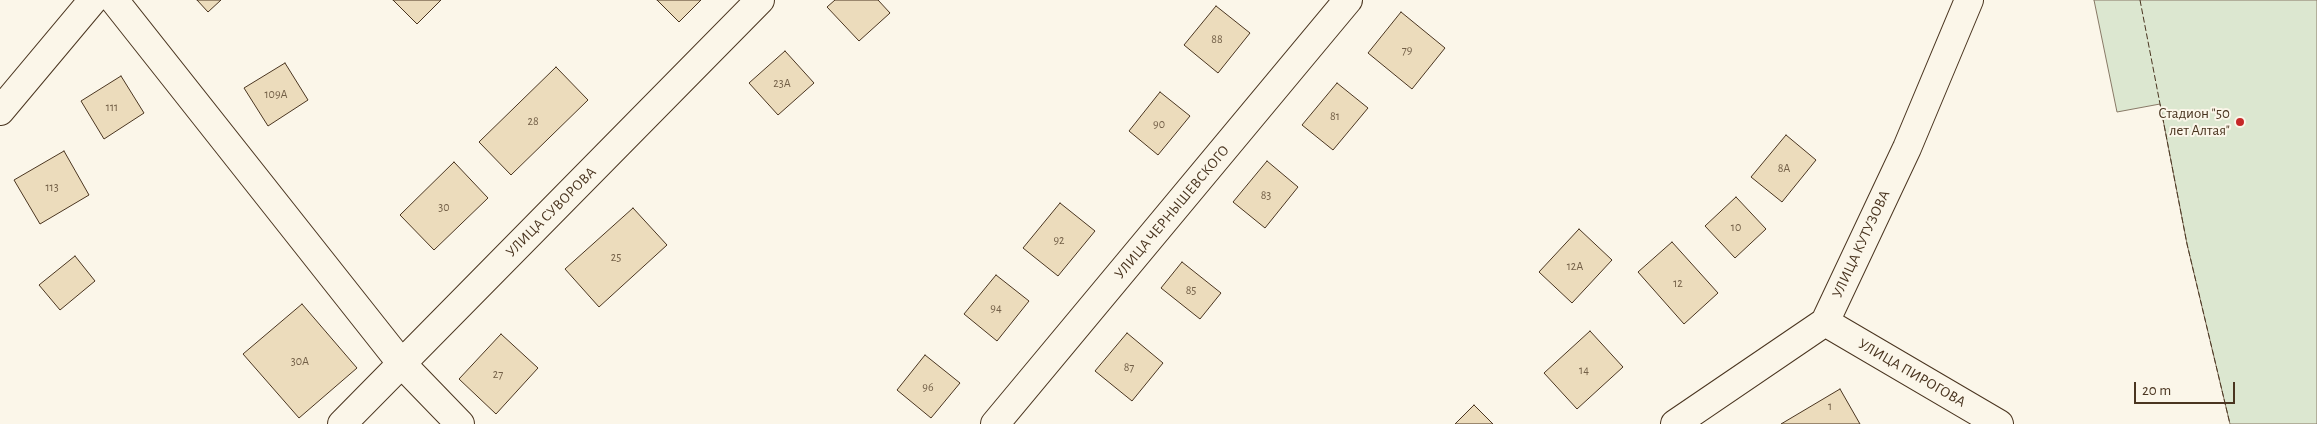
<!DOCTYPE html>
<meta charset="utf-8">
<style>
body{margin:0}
#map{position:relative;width:2317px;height:424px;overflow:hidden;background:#fbf6e9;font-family:"Alegreya Sans",sans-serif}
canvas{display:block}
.scale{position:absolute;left:2134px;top:382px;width:101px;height:22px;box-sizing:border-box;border:2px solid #4a3520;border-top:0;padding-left:6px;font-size:15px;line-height:18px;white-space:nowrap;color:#4a3520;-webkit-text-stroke:4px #fbf6e9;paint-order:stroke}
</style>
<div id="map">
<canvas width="2317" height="424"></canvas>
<div class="scale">20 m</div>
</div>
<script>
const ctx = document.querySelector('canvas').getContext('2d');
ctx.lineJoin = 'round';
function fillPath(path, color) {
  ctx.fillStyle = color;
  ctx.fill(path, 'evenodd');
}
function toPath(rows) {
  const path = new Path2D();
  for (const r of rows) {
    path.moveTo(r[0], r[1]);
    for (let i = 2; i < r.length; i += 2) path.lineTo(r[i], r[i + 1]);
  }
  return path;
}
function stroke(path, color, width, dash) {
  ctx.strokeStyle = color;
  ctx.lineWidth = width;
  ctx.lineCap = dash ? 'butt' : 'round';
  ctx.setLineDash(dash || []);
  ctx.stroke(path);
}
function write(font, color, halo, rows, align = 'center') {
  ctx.font = font + ' "Alegreya Sans",sans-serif';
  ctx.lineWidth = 4;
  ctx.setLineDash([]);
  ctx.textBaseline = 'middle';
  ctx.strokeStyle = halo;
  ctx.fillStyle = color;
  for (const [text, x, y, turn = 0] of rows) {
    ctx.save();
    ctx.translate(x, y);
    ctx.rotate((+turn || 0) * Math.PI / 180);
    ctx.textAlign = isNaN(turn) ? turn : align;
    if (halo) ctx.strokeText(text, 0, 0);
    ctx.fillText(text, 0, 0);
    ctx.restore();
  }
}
const green = toPath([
 [2094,0,2317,0,2317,424,2230,424,2187,244,2160,104,2117,112,2094,0]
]);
fillPath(green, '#dce7d0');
stroke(green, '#887966', 1);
const building = toPath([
 [197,0,221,0,208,12,197,0],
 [393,0,441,0,417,24,393,0],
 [657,0,701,0,679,22,657,0],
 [835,0,878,0,890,13,859,41,827,7,835,0],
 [1216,6,1250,33,1218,73,1184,45,1216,6],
 [1401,12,1445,48,1412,89,1368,53,1401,12],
 [785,51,814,83,778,115,749,83,785,51],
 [285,63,308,100,268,126,244,88,285,63],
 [556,67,588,100,511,175,479,142,556,67],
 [121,76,144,113,104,139,81,101,121,76],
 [1337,83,1368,108,1333,150,1302,125,1337,83],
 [1160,92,1190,116,1158,155,1129,131,1160,92],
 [1786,135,1816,160,1782,202,1751,177,1786,135],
 [64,151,89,195,40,224,14,180,64,151],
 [1267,161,1298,187,1265,228,1233,202,1267,161],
 [454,162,488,198,434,250,400,215,454,162],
 [1736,197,1766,229,1735,258,1705,226,1736,197],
 [1060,203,1095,231,1058,276,1023,248,1060,203],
 [633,208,667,245,599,307,565,269,633,208],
 [1579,229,1612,260,1572,303,1539,272,1579,229],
 [1672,242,1718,293,1684,324,1638,272,1672,242],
 [75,256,95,281,60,310,39,285,75,256],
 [1182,262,1221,293,1200,319,1161,288,1182,262],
 [996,275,1029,301,997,341,964,314,996,275],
 [302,304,357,368,299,418,243,354,302,304],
 [1590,331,1623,367,1577,409,1544,373,1590,331],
 [1127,333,1163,363,1132,401,1095,371,1127,333],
 [501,334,538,368,496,414,459,379,501,334],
 [925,355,960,383,931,418,897,390,925,355],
 [1840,389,1860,424,1781,424,1840,389],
 [1474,405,1493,424,1455,424,1474,405]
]);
fillPath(building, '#ecdcbc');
stroke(building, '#4a3520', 1);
const minor = toPath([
 [114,0,402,364,460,424],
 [0,111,93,0],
 [1825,322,1999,424],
 [342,424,760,0],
 [995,424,1348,0],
 [1675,424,1825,322,1907,148,1969,0]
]);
stroke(minor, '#4a3520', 30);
stroke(minor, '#fbf6e9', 28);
stroke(toPath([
 [2140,0,2187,244,2230,424]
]), '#4a3520', 1, [6, 2.5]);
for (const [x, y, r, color] of [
 [2240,122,5,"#c62828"]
]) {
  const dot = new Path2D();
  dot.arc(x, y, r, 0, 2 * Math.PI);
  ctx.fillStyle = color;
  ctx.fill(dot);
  stroke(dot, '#fbf6e9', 2);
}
write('12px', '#725f47', null, [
 ["88",1217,39],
 ["79",1407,50],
 ["23А",782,83],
 ["109А",276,94],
 ["111",112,107],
 ["81",1335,116],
 ["28",533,121],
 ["90",1159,124],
 ["8А",1784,168],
 ["113",52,187],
 ["83",1266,195],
 ["30",444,207],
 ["10",1736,227],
 ["92",1059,240],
 ["25",616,257],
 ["12А",1575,266],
 ["12",1678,283],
 ["85",1191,290],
 ["94",996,308],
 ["30А",300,361],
 ["87",1129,367],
 ["14",1584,370],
 ["27",498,374],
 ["96",928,387],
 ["1",1830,406]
]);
write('15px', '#4a3520', '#fbf6e9', [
 ["Стадион \"50",2230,113],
 ["лет Алтая\"",2230,130]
], 'right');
write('15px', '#4a3520', '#fbf6e9', [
 ["УЛИЦА СУВОРОВА",551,212,-45],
 ["УЛИЦА ЧЕРНЫШЕВСКОГО",1172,212,-50],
 ["УЛИЦА КУТУЗОВА",1861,244,-65],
 ["УЛИЦА ПИРОГОВА",1912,373,30]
]);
</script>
